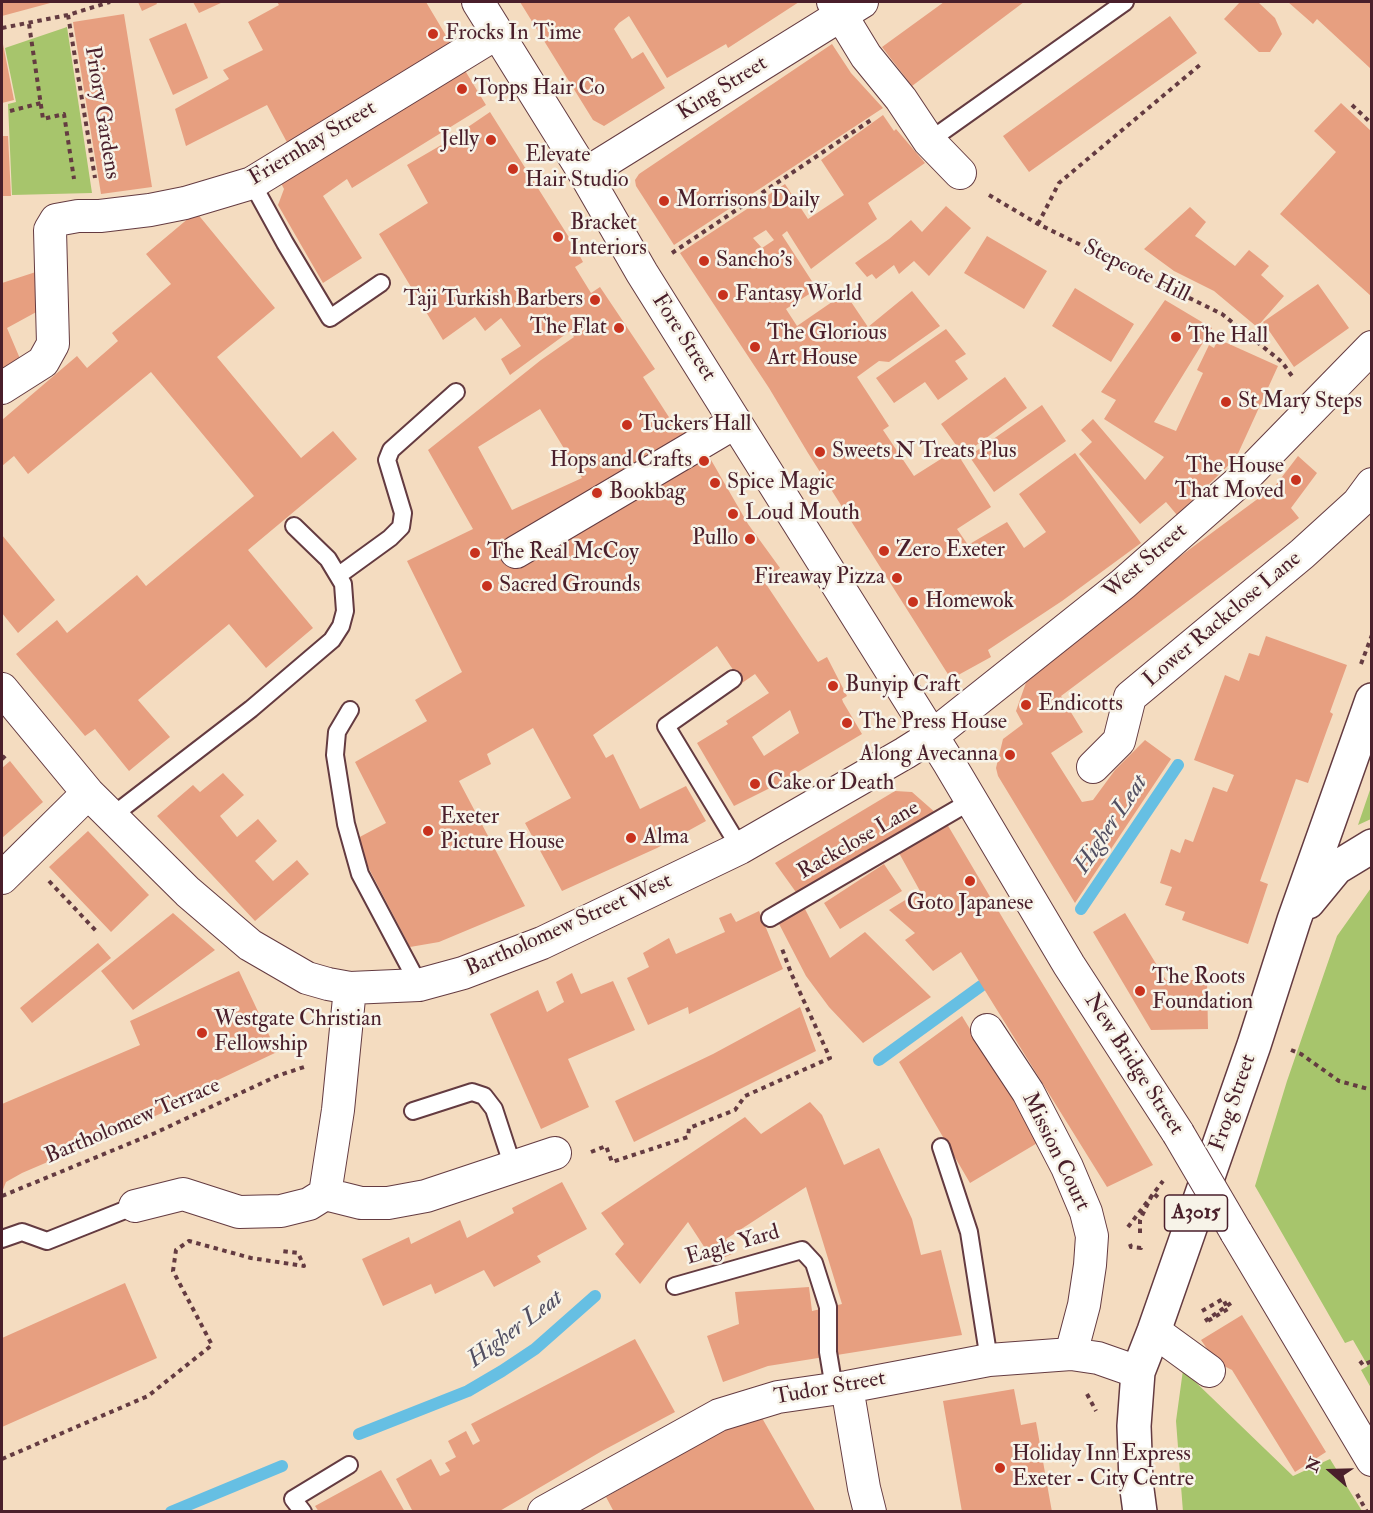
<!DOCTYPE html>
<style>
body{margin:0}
#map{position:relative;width:1373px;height:1513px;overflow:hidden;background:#f4dcc0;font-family:"IM FELL Double Pica",serif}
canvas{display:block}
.frame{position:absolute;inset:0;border:3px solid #4a1f2b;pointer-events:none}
.north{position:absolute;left:1301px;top:1441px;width:60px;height:60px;-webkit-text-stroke:4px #f7f3e8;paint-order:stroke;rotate:290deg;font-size:16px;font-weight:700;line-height:24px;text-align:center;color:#4a1f2b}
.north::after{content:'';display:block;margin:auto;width:21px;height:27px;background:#4a1f2b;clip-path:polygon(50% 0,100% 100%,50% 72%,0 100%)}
</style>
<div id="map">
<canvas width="1373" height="1513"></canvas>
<div class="frame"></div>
<div class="north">N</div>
</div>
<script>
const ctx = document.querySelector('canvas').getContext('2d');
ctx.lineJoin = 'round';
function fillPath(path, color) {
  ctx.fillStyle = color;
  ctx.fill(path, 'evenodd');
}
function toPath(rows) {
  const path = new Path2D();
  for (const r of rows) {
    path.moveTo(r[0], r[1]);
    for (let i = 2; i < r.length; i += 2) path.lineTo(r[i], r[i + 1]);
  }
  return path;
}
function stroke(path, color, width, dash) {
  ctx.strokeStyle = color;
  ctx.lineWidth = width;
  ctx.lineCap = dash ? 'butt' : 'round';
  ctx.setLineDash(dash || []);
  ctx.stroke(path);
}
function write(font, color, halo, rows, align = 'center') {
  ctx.font = font + ' "IM FELL Double Pica",serif';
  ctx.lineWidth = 5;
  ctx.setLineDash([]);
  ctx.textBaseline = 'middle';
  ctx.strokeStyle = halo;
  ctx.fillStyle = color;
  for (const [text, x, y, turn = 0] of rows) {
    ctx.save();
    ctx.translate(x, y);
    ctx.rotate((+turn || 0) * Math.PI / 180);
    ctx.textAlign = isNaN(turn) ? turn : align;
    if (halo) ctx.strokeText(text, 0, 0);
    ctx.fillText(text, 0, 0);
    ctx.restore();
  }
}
fillPath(toPath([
 [67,27,92,193,12,195,8,104,16,102,5,48],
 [1371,787,1371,819,1358,825],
 [1371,888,1371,1388,1361,1370,1368,1366,1353,1340,1345,1343,1255,1186,1287,1081,1337,936],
 [1183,1370,1293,1476,1330,1459,1362,1511,1183,1512,1176,1421]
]), '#a7c56c');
stroke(toPath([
 [1081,909,1178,765],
 [879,1060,981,986],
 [359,1434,468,1391,502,1371,535,1349,595,1296],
 [171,1512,282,1466]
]), '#66bfe3', 12);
fillPath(toPath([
 [2,2,54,2,2,16],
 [138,2,156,2,157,4,142,11],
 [193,2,223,2,199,13],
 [277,2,426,2,454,49,290,148,267,105,186,146,175,109,229,79,223,70,263,50,248,22,279,5],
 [520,2,799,2,728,48,726,44,667,78,629,16,619,23,614,29,632,59,643,52,665,88,604,126,593,120],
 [944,2,1024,2,912,86,882,47],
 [1240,2,1258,2,1275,18,1282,34,1270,52,1259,52,1224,19],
 [1288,2,1371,2,1371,69,1317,19,1313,24],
 [124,14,152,187,101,194,73,22],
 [1170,16,1197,53,1029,172,1003,136],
 [186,23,208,78,173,95,149,39],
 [3,44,14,100,2,103,2,45],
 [832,44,851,73,883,108,674,245,636,186,635,180,639,174],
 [461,64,486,105,352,188,347,179,323,196,362,258,323,283,278,205,284,189,278,177],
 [1341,103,1371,131,1371,296,1280,214,1336,152,1314,131],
 [490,112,575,247,583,262,575,267,591,293,600,287,655,369,643,377,676,428,688,420,748,524,780,568,764,581,818,662,827,657,847,696,842,699,843,702,862,734,778,784,734,806,697,743,728,724,726,721,769,693,755,674,742,683,717,646,593,735,606,758,613,754,640,809,686,786,706,821,657,848,562,891,525,823,571,798,533,728,487,754,491,764,459,781,525,906,439,942,410,947,354,840,386,823,355,762,427,721,415,700,462,672,407,561,473,529,428,450,541,360,574,337,570,331,510,375,501,359,521,346,501,318,485,331,475,317,443,340,379,234,428,203,407,165,443,144],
 [540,409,582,478,512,510,478,447],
 [790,710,799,733,764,756,752,737],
 [883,115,894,131,896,129,925,163,868,203,877,219,811,269,787,231,782,235,817,289,786,309,797,326,845,293,868,327,912,291,940,326,889,362,879,361,857,377,889,426,883,430,914,476,955,450,991,507,957,529,968,545,1007,522,1024,548,1046,532,1019,494,1075,453,1141,543,1062,601,988,650,991,657,951,679,808,453,769,388,680,253,785,184,808,219,844,195,821,160],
 [766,230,774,240,762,248,753,238],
 [2,136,8,136,11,196,2,196],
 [946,206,971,228,929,276,914,261,899,274,894,265,876,279,872,274,867,277,855,263,889,239,911,220,922,232],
 [1190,207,1206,222,1195,236,1201,240,1235,266,1249,250,1269,266,1261,275,1284,296,1257,327,1214,291,1174,271,1144,249],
 [196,212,275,308,217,357,301,458,333,431,357,459,248,550,313,628,266,668,229,624,138,700,170,737,129,771,95,729,85,736,16,654,57,620,67,633,137,575,146,586,254,496,151,372,28,474,14,456,2,466,2,420,77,356,87,368,118,341,112,333,171,284,146,254],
 [987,236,1047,271,1024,309,964,273],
 [45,269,40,310,7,328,21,361,2,371,2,283],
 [1318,284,1349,328,1294,367,1263,322],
 [1075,288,1134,324,1111,362,1052,326],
 [1165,300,1212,328,1154,422,1176,431,1203,373,1197,370,1209,345,1214,348,1218,339,1278,366,1236,458,1177,515,1166,502,1140,524,1079,454,1092,442,1081,430,1093,419,1145,480,1164,457,1104,419,1116,400,1101,392],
 [946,329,966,354,955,361,968,379,938,400,925,382,894,403,876,378],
 [1005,377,1027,408,963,455,941,424],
 [1042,405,1066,441,994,492,969,456],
 [1298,456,1317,473,1291,508,1299,518,1061,696,1083,732,1051,753,1082,802,1093,800,1115,770,1145,740,1171,759,1075,903,998,776,996,768,1003,739,1023,724,1016,711,1029,674,1132,592,1275,486],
 [2,535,55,600,18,633,2,613],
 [1266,636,1347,665,1330,712,1333,714,1327,730,1308,783,1296,779,1260,881,1268,884,1248,944,1182,920,1185,912,1165,905,1172,887,1160,883,1171,849,1180,853,1185,839,1193,842,1213,787,1227,792,1234,775,1194,760,1225,675,1239,681,1249,653,1259,656],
 [10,761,43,802,2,838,2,768],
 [223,773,244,795,220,816,237,837,258,819,277,841,255,861,273,881,297,860,309,874,255,921,157,816,193,785,200,792],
 [895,791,912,792,937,814,798,895,775,863],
 [947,824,1005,922,1153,1165,1107,1187,961,952,933,971,905,940,915,933,889,910,920,891,899,853],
 [88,831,149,895,111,932,49,867],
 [884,864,902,891,840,929,824,903],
 [805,909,830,958,865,932,931,997,863,1043,829,1007,806,976,777,920],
 [759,911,783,969,689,1014,688,1007,648,1025,627,978,649,967,643,953,669,938,676,954,725,932,719,918,731,913,736,922],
 [173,913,215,950,133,1010,101,971],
 [1125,913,1166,980,1207,980,1208,1029,1151,1030,1093,932],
 [98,943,111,958,32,1023,20,1008],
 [239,971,277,1052,180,1098,183,1104,22,1173,6,1182,2,1192,2,1104,140,1045,130,1021],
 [572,973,581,994,613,981,635,1030,568,1059,589,1107,541,1129,490,1014,538,990,547,1012,564,1002,556,982],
 [800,1007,816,1051,634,1142,615,1101,713,1054],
 [962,1016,1039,1142,970,1183,899,1062],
 [810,1102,822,1115,844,1165,879,1148,912,1219,921,1255,941,1250,962,1335,768,1366,723,1382,707,1336,739,1324,735,1292,809,1287,812,1311,842,1304,806,1187,726,1239,734,1253,714,1262,688,1222,640,1284,615,1254,624,1244,601,1213,745,1117,761,1134],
 [562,1182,587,1229,537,1256,541,1262,494,1287,484,1270,435,1294,431,1284,383,1306,362,1259,409,1237,411,1244,460,1220,467,1238,514,1213,512,1208],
 [125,1283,157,1358,2,1427,2,1338],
 [1242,1315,1326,1452,1295,1472,1232,1370,1216,1362,1201,1340],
 [635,1339,675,1412,602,1451,498,1512,413,1512,396,1479,431,1459,440,1476,450,1471,445,1463,456,1457,448,1441,466,1431,473,1445,480,1441,471,1424],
 [1014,1389,1021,1425,1036,1422,1052,1512,962,1512,943,1401],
 [758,1411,816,1512,614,1512,606,1497],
 [381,1470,405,1512,319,1512,315,1506]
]), '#e79f80');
const lane = toPath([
 [929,141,1125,2],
 [252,183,285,243,330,318,381,283],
 [339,575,390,538,401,527,403,513,387,460,391,450,456,392],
 [733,679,666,726,740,848],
 [350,710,337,732,335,755,346,824,360,874,419,985],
 [112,816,251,709,332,640,341,626,345,611,343,584,328,559,294,526],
 [770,918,971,801],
 [413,1111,472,1092,484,1096,494,1109,513,1167],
 [941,1147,969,1232,989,1360],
 [2,1239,22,1232,47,1241,135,1206],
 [675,1286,802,1250,814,1263,828,1307,828,1352,834,1388],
 [303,1512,293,1499,349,1465]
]);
const street = toPath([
 [478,2,585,174,642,273,949,763,1069,965,1178,1133],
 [833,2,866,56,901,99,929,141,960,173],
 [585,174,862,2],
 [2,388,43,362,53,344,50,230,56,220,78,216,100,216,150,210,185,203,252,183,497,33],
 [516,552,736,422],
 [2,689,88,793,188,892,250,945,307,978,328,984,350,988,419,985,463,973,542,943,740,848,905,753,932,736,1123,584,1249,473,1372,347],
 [1093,767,1119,741,1130,697,1302,554,1358,503,1372,484],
 [2,878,88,793],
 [987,1030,1028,1092,1067,1167,1086,1212,1092,1236,1090,1265,1084,1305,1071,1354],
 [325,1194,361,1203,388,1203,426,1196,555,1153],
 [135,1206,183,1194,239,1212,281,1211,309,1204,325,1194,338,1110,350,988],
 [1236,1232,1372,1460],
 [1154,1331,1209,1371],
 [847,1387,864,1488,870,1512],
 [544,1512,719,1415,778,1397,847,1387,989,1360,1071,1354,1098,1358,1138,1372]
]);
const primary = toPath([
 [1308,902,1336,868,1372,846],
 [1140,1512,1136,1482,1134,1426,1138,1372,1154,1331,1254,1045,1294,920,1372,700]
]);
stroke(lane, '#643b41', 20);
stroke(street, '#643b41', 34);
stroke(primary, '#643b41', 36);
stroke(toPath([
 [68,15,95,178],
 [29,24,43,119,64,114,74,179],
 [2,28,68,15,110,2],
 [1352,105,1372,124],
 [10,111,41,103],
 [989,195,1038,224,1222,314,1282,362,1292,376],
 [1038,224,1059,183,1201,64],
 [672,253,871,120],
 [1361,664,1372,635],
 [2,759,8,753],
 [49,881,98,933],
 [1291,1050,1301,1054,1339,1081,1372,1090],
 [591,1152,606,1146,612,1162,688,1137,689,1128,735,1110,745,1096,830,1058,791,973,781,946],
 [2,1196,155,1133,277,1076,304,1067],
 [1128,1227,1163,1181],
 [1140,1233,1140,1220,1153,1193,1161,1200],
 [1130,1244,1131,1247,1141,1248,1142,1245],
 [1202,1311,1223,1299,1228,1309,1206,1322],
 [1205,1321,1234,1301],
 [1360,1361,1363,1365,1372,1361],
 [1087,1394,1096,1411],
 [2,1459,148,1396,212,1345,173,1271,176,1250,189,1241,251,1258,304,1266,298,1253,282,1251],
 [1357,1494,1367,1512]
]), '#643b41', 4, [4.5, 4.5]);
stroke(lane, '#fff', 16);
stroke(street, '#fff', 32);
stroke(primary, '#fff', 33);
const streetBridge = toPath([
 [1178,1133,1236,1232]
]);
stroke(streetBridge, '#643b41', 34, []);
stroke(streetBridge, '#fff', 32);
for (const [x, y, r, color] of [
 [433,34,6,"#c8321e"],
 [462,89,6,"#c8321e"],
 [491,140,6,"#c8321e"],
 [513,169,6,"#c8321e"],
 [664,201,6,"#c8321e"],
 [558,237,6,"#c8321e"],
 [704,261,6,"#c8321e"],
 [723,295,6,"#c8321e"],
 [595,300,6,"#c8321e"],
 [619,328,6,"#c8321e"],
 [1176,337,6,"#c8321e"],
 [755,347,6,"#c8321e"],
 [1226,402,6,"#c8321e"],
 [627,425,6,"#c8321e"],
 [820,452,6,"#c8321e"],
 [704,461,6,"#c8321e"],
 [1296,480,6,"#c8321e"],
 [715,483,6,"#c8321e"],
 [597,493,6,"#c8321e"],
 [733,514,6,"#c8321e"],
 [750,539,6,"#c8321e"],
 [884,551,6,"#c8321e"],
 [475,553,6,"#c8321e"],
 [897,578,6,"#c8321e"],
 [487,586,6,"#c8321e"],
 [913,602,6,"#c8321e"],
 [833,686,6,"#c8321e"],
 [1026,705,6,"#c8321e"],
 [847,723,6,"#c8321e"],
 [1010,755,6,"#c8321e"],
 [755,784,6,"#c8321e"],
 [428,831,6,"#c8321e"],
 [631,838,6,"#c8321e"],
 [970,881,6,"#c8321e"],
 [1140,991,6,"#c8321e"],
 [202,1033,6,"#c8321e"],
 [1000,1468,6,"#c8321e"]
]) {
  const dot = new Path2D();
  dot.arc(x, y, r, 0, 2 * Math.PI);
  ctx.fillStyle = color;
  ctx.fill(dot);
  stroke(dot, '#f7f3e8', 2);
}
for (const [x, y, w] of [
 [1196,1213,63]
]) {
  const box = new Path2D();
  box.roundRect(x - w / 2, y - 18, w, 36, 4.5);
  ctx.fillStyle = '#f7f3e8';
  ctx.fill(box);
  stroke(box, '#4a1f2b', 1.5);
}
write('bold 21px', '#4a1f2b', null, [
 ["A3015",1196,1213]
]);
write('22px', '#4a1f2b', '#f7f3e8', [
 ["Frocks In Time",445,34],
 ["Topps Hair Co",474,89],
 ["Jelly",479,140,"right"],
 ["Elevate",525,156],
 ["Hair Studio",525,181],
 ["Morrisons Daily",676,201],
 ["Bracket",570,224],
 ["Interiors",570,249],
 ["Sancho's",716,261],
 ["Fantasy World",735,295],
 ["Taji Turkish Barbers",583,300,"right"],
 ["The Flat",607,328,"right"],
 ["The Glorious",767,334],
 ["Art House",767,359],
 ["The Hall",1188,337],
 ["St Mary Steps",1238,402],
 ["Tuckers Hall",639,425],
 ["Sweets N Treats Plus",832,452],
 ["Hops and Crafts",692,461,"right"],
 ["The House",1284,467,"right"],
 ["That Moved",1284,492,"right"],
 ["Spice Magic",727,483],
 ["Bookbag",609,493],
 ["Loud Mouth",745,514],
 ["Pullo",738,539,"right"],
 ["Zer0 Exeter",896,551],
 ["The Real McCoy",487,553],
 ["Fireaway Pizza",885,578,"right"],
 ["Sacred Grounds",499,586],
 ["Homewok",925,602],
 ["Bunyip Craft",845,686],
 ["Endicotts",1038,705],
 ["The Press House",859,723],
 ["Along Avecanna",998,755,"right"],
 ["Cake or Death",767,784],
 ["Exeter",440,818],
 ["Picture House",440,843],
 ["Alma",643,838],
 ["Goto Japanese",970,904,"center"],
 ["The Roots",1152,978],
 ["Foundation",1152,1003],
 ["Westgate Christian",214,1020],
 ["Fellowship",214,1045],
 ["Holiday Inn Express",1012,1455],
 ["Exeter - City Centre",1012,1480]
], 'left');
write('22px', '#4a1f2b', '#f7f3e8', [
 ["King Street",723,89,-32],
 ["Priory Gardens",101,113,81],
 ["Friernhay Street",313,144,-31],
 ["Stepcote Hill",1136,272,26],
 ["Fore Street",683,338,57],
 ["West Street",1146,562,-41],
 ["Lower Rackclose Lane",1223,620,-40],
 ["Rackclose Lane",859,841,-30],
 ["Bartholomew Street West",569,926,-24],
 ["New Bridge Street",1133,1065,57],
 ["Frog Street",1234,1103,-71],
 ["Bartholomew Terrace",133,1122,-23],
 ["Mission Court",1055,1152,64],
 ["Eagle Yard",733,1246,-16],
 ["Tudor Street",830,1389,-10]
]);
write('italic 24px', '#524f62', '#f7f3e8', [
 ["Higher Leat",1112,825,-56],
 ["Higher Leat",516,1330,-37]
]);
</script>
